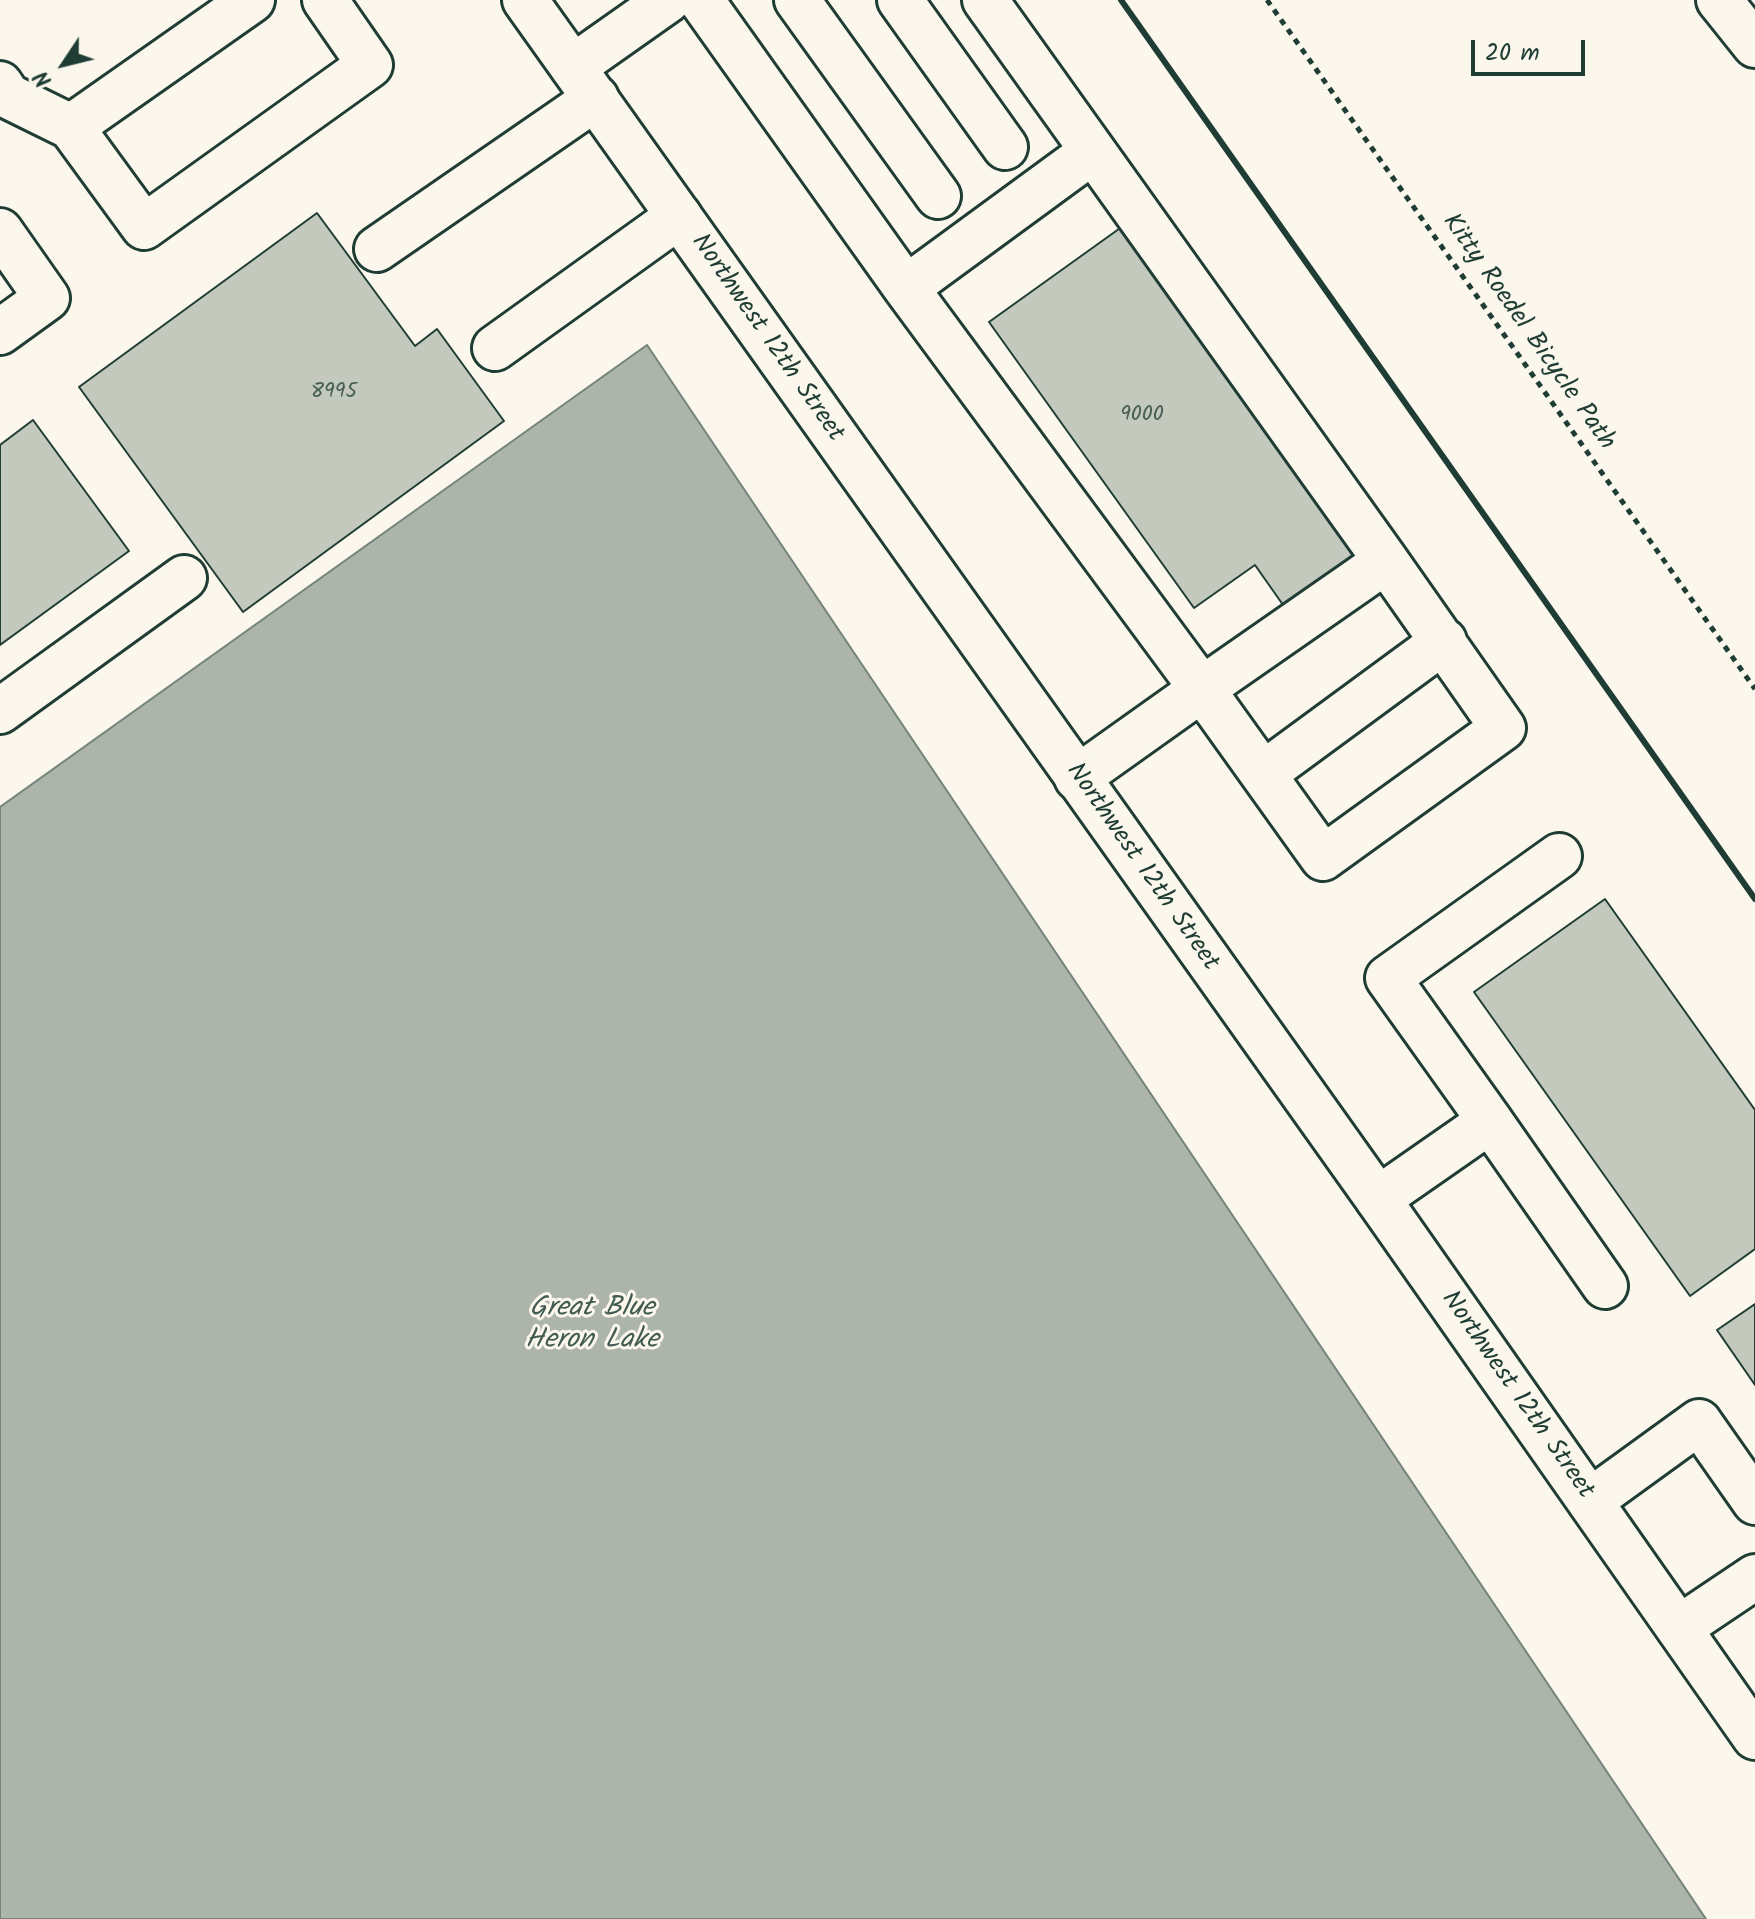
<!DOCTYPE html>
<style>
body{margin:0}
#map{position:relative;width:1755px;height:1919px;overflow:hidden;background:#fbf7ec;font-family:Kalam,sans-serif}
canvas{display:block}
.north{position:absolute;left:24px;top:24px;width:80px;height:80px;-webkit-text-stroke:6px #fbf7ec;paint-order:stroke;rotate:235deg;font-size:22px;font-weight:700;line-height:32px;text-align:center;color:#1f3d34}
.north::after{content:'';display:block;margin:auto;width:28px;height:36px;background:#1f3d34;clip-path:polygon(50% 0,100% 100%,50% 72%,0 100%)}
.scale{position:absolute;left:1471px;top:40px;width:114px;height:36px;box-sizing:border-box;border:4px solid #1f3d34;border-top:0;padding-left:10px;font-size:24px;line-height:28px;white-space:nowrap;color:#1f3d34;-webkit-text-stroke:6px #fbf7ec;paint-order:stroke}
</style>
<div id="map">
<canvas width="1755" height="1919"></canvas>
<div class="north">N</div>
<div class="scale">20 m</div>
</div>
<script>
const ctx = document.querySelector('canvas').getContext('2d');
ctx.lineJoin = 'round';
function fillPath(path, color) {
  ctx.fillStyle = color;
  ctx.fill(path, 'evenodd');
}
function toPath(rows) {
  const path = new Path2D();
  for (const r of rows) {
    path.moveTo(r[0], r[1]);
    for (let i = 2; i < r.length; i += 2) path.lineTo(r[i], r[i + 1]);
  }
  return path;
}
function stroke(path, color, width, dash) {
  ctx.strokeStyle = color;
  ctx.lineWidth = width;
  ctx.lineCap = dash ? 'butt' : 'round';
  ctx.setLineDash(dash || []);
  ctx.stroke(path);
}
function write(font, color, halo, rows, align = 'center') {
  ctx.font = font + ' Kalam,sans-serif';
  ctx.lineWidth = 6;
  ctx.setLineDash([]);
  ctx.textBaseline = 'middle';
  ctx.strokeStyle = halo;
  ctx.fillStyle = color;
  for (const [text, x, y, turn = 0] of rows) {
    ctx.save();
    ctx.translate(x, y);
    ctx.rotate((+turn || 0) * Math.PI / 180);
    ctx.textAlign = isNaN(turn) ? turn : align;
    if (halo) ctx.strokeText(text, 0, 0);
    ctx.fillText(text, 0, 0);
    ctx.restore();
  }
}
const water = toPath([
 [647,345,1706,1919,0,1919,0,807,647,345]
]);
fillPath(water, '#adb4aa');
stroke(water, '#74847b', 2);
const building = toPath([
 [317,213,415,346,437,329,504,421,243,612,79,387,317,213],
 [1123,226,1361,559,1288,612,1255,565,1194,608,989,322,1123,226],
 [33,420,129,551,0,645,0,445,33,420],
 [1605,899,1755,1110,1755,1249,1690,1296,1474,992,1605,899],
 [1755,1304,1755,1385,1717,1330,1755,1304]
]);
fillPath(building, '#c4c9be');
stroke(building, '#1f3d34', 2);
const minor = toPath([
 [701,0,906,288,1202,689,1323,858,1503,728,1386,561,1202,689,1077,778],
 [797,0,938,196],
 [900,0,1005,147],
 [985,0,1386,561],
 [573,67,668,0],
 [0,84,8,96,71,127,144,227,370,65,325,0],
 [71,127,252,0],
 [0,231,47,298,0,332],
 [377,249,596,98],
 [906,288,1093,151],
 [495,348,679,216],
 [0,711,184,578],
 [1263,774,1444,641],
 [1490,1121,1388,978,1559,856],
 [1378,1199,1490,1121,1605,1286],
 [1590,1501,1699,1422,1755,1502],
 [1679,1628,1755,1577]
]);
const major = toPath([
 [525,0,1378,1199,1755,1737]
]);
const highway = toPath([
 [1719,0,1755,45]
]);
stroke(minor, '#1f3d34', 50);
stroke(major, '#1f3d34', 50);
stroke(highway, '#1f3d34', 50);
stroke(toPath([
 [1267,0,1755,689]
]), '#1f3d34', 5, [6, 6]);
stroke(minor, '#fbf7ec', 44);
stroke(major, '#fbf7ec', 44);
stroke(highway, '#fbf7ec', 44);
stroke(toPath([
 [1121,0,1755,899]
]), '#1f3d34', 6);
write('22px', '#486056', null, [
 ["8995",334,393],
 ["9000",1142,416]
]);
write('26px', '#1f3d34', '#fbf7ec', [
 ["Kitty Roedel Bicycle Path",1527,333,55],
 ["Northwest 12th Street",766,339,55],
 ["Northwest 12th Street",1141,868,55],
 ["Northwest 12th Street",1516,1396,55]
]);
write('italic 28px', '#425b52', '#fbf7ec', [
 ["Great Blue",592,1310],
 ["Heron Lake",592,1342]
]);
</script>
